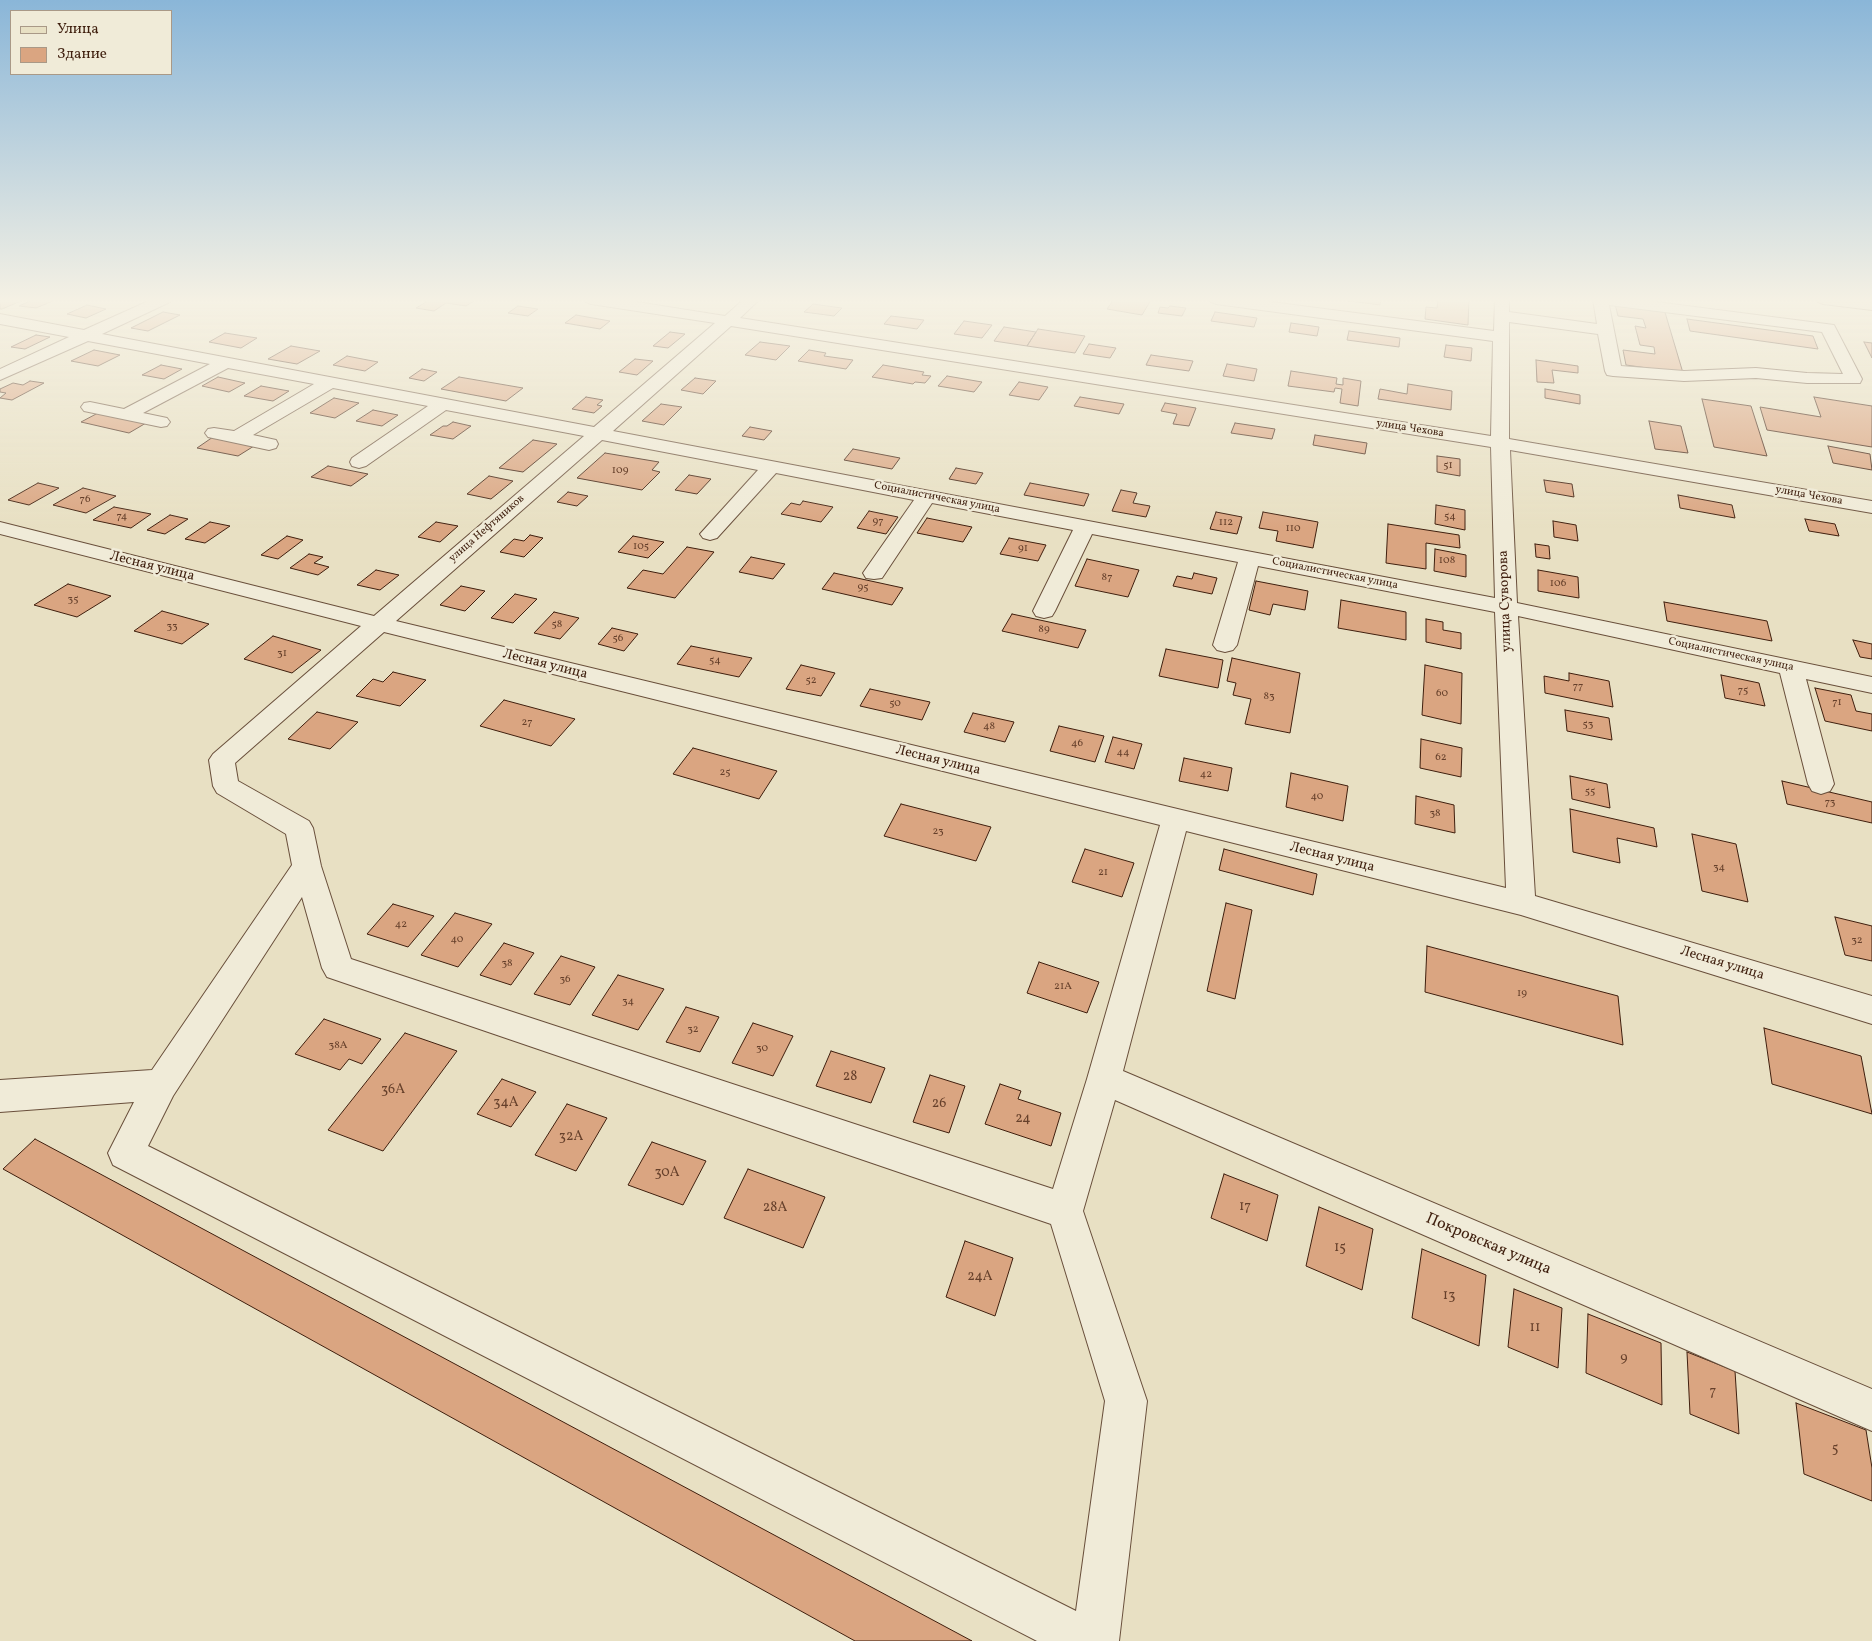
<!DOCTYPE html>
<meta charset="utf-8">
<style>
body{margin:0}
#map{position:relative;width:1872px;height:1641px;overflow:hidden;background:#e8e0c3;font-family:Vollkorn,serif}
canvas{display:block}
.legend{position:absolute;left:10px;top:10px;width:162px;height:65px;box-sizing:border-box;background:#f0ebd8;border:1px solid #a99987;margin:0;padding:6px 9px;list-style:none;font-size:15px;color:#3f1f0e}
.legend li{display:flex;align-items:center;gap:10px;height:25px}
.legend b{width:25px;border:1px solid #a99987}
</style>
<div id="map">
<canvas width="1872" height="1641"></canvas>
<ul class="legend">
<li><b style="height:6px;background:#e8e0c3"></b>Улица</li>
<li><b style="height:14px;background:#daa581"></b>Здание</li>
</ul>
</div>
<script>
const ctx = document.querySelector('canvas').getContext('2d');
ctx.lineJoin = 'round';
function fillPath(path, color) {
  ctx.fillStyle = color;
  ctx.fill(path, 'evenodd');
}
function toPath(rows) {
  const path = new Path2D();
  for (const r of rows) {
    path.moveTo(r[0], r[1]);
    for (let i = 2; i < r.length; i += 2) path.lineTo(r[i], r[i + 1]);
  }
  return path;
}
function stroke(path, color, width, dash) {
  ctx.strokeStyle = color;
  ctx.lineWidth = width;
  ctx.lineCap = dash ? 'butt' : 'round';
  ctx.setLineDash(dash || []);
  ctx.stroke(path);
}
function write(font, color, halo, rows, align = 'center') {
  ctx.font = font + ' Vollkorn,serif';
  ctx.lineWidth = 5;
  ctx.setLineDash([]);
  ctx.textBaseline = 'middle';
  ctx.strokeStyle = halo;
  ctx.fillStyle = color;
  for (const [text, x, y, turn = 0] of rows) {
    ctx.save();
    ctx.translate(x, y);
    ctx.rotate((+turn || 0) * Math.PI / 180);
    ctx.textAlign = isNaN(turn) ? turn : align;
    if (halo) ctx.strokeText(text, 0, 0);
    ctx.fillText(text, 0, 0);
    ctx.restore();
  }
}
const building = toPath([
 [0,299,26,299,2,309,0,309,0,299],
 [35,299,41,299,53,301,36,308,19,306,35,299],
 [431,299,477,299,466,306,446,303,434,311,416,308,431,299],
 [1114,299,1139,299,1151,300,1142,315,1107,309,1114,299],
 [1335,299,1381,299,1380,305,1335,299],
 [1438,299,1469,299,1468,325,1425,319,1426,307,1437,308,1438,299],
 [813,304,842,308,834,316,804,312,813,304],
 [1615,304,1664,309,1683,373,1626,365,1623,350,1655,354,1654,347,1640,345,1635,326,1646,328,1643,319,1618,316,1615,304],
 [87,305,106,309,86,318,67,314,87,305],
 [518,306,538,309,528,316,508,313,518,306],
 [1170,306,1186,308,1182,316,1158,313,1160,307,1168,308,1170,306],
 [163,312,180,315,148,331,131,328,163,312],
 [1215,312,1257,318,1254,327,1211,321,1215,312],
 [576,315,610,321,600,329,565,323,576,315],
 [891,316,924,320,917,329,884,324,891,316],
 [1687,319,1813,336,1818,349,1690,331,1687,319],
 [964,321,992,325,982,338,954,334,964,321],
 [1291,323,1319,327,1317,336,1289,332,1291,323],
 [1004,327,1036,332,1027,346,994,341,1004,327],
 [1038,329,1085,336,1075,353,1027,346,1038,329],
 [1349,331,1400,338,1399,347,1347,340,1349,331],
 [670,332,685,334,668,348,653,346,670,332],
 [225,333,257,338,241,348,209,342,225,333],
 [36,335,50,337,25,349,11,347,36,335],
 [760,342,790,346,776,360,745,355,760,342],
 [1864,342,1872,343,1872,358,1864,342],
 [1089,344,1116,348,1110,358,1083,354,1089,344],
 [1446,345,1472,348,1471,361,1444,357,1446,345],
 [291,346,320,351,297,364,268,359,291,346],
 [94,350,120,355,98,366,71,361,94,350],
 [809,350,826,353,824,356,853,360,846,369,798,361,809,350],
 [1151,355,1193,361,1189,371,1146,365,1151,355],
 [347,356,378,362,365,371,333,365,347,356],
 [635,359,653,361,637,375,619,372,635,359],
 [1536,360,1578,366,1578,373,1552,370,1554,383,1537,382,1536,360],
 [1227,364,1257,369,1254,381,1223,376,1227,364],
 [161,365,182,369,164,379,142,375,161,365],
 [883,365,924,372,922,375,931,376,925,383,915,382,913,384,872,377,883,365],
 [422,369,437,372,424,381,409,378,422,369],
 [1291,371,1337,378,1336,384,1343,385,1343,378,1361,381,1358,406,1340,403,1342,389,1335,388,1334,392,1288,386,1291,371],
 [947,376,982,382,974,392,938,386,947,376],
 [218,377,245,383,229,392,202,386,218,377],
 [459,377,523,388,506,401,441,389,459,377],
 [695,378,716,381,703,394,681,390,695,378],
 [30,381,44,383,12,400,0,398,6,393,0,392,0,389,13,383,23,385,30,381],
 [1019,382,1048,387,1039,400,1009,395,1019,382],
 [1408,384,1452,391,1451,410,1378,399,1380,389,1407,394,1408,384],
 [261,386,289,391,273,401,244,396,261,386],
 [1545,389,1580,395,1580,404,1545,398,1545,389],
 [586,397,603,400,597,405,602,406,594,413,572,409,586,397],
 [1080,397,1124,404,1119,414,1074,406,1080,397],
 [1814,397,1872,406,1872,447,1767,430,1760,407,1821,417,1814,397],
 [334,398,359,403,335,418,310,413,334,398],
 [1702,399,1751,406,1767,456,1714,447,1702,399],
 [1165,403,1196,408,1189,426,1173,424,1177,414,1161,411,1165,403],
 [661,404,682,407,664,425,642,421,661,404],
 [373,410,398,415,382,426,356,421,373,410],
 [98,413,146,423,129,433,81,422,98,413],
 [1649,421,1681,426,1688,453,1655,449,1649,421],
 [453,422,471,426,453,439,430,435,443,426,447,426,453,422],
 [1235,423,1275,429,1272,439,1231,433,1235,423],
 [750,427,772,431,764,440,742,436,750,427],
 [1315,435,1367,443,1365,454,1313,445,1315,435],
 [213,437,254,446,238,456,197,448,213,437],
 [533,440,557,444,523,472,499,468,533,440],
 [1828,446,1870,454,1872,470,1833,463,1828,446],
 [853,449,900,458,892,469,844,460,853,449],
 [605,453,659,462,652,470,660,472,642,490,577,478,605,453],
 [1437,456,1460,459,1460,476,1437,472,1437,456],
 [328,466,368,474,351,486,311,477,328,466],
 [956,468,983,473,976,484,949,479,956,468],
 [689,475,711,479,697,494,675,490,689,475],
 [489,476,513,481,491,499,467,494,489,476],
 [1544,480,1572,484,1574,497,1546,492,1544,480],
 [38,483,59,488,29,505,8,500,38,483],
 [1030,483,1089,494,1084,506,1024,495,1030,483],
 [83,488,116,496,86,513,53,505,83,488],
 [1121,490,1137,493,1133,503,1150,506,1146,517,1112,511,1121,490],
 [568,492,588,496,577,506,557,502,568,492],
 [1678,495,1732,505,1735,518,1680,508,1678,495],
 [803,501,833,507,821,522,781,514,791,503,800,505,803,501],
 [1436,505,1465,510,1465,530,1435,524,1436,505],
 [114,507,151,514,131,528,93,520,114,507],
 [869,511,898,517,886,534,857,528,869,511],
 [1216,512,1242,517,1237,534,1210,529,1216,512],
 [1263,512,1318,522,1313,548,1276,541,1278,531,1259,528,1263,512],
 [170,515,188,519,165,534,147,530,170,515],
 [927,518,972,527,963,542,917,533,927,518],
 [1805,519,1835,524,1839,536,1809,531,1805,519],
 [1553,521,1576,525,1578,541,1554,537,1553,521],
 [210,522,230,526,205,543,185,539,210,522],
 [436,522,458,526,440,542,418,537,436,522],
 [1388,524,1459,535,1460,548,1426,543,1426,569,1386,563,1388,524],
 [530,535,543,538,524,557,500,552,514,539,524,541,530,535],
 [287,536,303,540,278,559,261,555,287,536],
 [633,536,664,542,648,558,618,552,633,536],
 [1009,538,1046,545,1038,561,1000,554,1009,538],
 [1535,544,1549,546,1550,559,1536,557,1535,544],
 [687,547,714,552,675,598,627,588,643,570,663,574,687,547],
 [1435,549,1466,555,1466,577,1434,571,1435,549],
 [309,554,323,557,314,563,329,567,318,575,290,568,309,554],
 [751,557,785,564,773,579,739,572,751,557],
 [1087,559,1139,570,1128,597,1075,586,1087,559],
 [376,570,399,575,380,590,357,585,376,570],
 [1538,570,1578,577,1579,598,1538,591,1538,570],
 [834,573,903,588,892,605,822,589,834,573],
 [1194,573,1217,578,1212,594,1173,586,1177,576,1192,579,1194,573],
 [1256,581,1308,591,1305,610,1273,604,1270,615,1249,610,1256,581],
 [68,584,111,596,77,617,34,605,68,584],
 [461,586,485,591,465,611,440,605,461,586],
 [515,594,537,599,513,623,491,618,515,594],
 [1341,600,1406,612,1406,640,1338,628,1341,600],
 [1664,602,1767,621,1772,641,1667,621,1664,602],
 [162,611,209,624,182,644,134,631,162,611],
 [554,612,579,618,560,639,534,633,554,612],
 [1012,614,1086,630,1078,648,1002,631,1012,614],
 [1426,619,1443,622,1443,630,1461,633,1461,649,1426,642,1426,619],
 [612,628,638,634,624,651,598,644,612,628],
 [273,636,321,650,292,673,244,659,273,636],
 [1853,640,1872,644,1872,659,1860,657,1853,640],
 [691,646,752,658,739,677,677,664,691,646],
 [1166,649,1223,660,1218,688,1159,676,1166,649],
 [1232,658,1300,673,1290,733,1245,724,1251,699,1233,695,1236,683,1227,681,1232,658],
 [801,665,835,673,821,696,786,689,801,665],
 [1425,665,1462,673,1461,724,1422,715,1425,665],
 [393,672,426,680,400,706,356,696,373,679,383,682,393,672],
 [1569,673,1609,681,1613,707,1545,693,1544,676,1569,681,1569,673],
 [1721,675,1759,683,1765,706,1725,698,1721,675],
 [1815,688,1851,695,1856,711,1872,714,1872,731,1825,721,1815,688],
 [870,689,930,702,922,720,860,706,870,689],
 [504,700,575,719,551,746,480,726,504,700],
 [1565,710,1609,718,1612,740,1567,731,1565,710],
 [317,712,358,722,330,749,288,739,317,712],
 [973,713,1014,722,1005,742,964,732,973,713],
 [1059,726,1104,736,1095,762,1050,751,1059,726],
 [1113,737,1142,744,1134,769,1105,762,1113,737],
 [1421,739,1462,748,1461,777,1420,768,1421,739],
 [693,748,777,771,759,799,673,774,693,748],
 [1184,758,1232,768,1228,791,1179,781,1184,758],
 [1291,773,1348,786,1343,821,1286,807,1291,773],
 [1570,776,1607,784,1610,808,1572,799,1570,776],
 [1782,781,1872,802,1872,823,1787,804,1782,781],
 [1416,796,1454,805,1455,833,1415,824,1416,796],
 [901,804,991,827,976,861,884,836,901,804],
 [1570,809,1654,828,1657,847,1617,838,1620,863,1573,852,1570,809],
 [1692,834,1736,844,1748,902,1702,891,1692,834],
 [1085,849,1134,863,1122,897,1072,882,1085,849],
 [1224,849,1317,874,1313,895,1219,870,1224,849],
 [1226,903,1252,910,1235,999,1207,991,1226,903],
 [393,904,434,916,408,947,367,934,393,904],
 [455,913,492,924,458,967,421,955,455,913],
 [1835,917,1872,926,1872,961,1845,955,1835,917],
 [504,943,534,953,511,985,480,975,504,943],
 [1427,946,1618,996,1623,1045,1425,992,1427,946],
 [561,956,595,967,570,1005,534,994,561,956],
 [1039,962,1099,982,1087,1013,1027,993,1039,962],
 [618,975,664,989,638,1030,592,1015,618,975],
 [686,1007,719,1017,700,1052,666,1042,686,1007],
 [324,1019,381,1039,362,1064,349,1059,340,1070,295,1054,324,1019],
 [753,1023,793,1036,773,1076,732,1063,753,1023],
 [1764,1028,1861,1056,1872,1114,1772,1084,1764,1028],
 [405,1033,457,1051,383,1151,328,1130,405,1033],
 [831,1051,885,1068,871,1103,816,1086,831,1051],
 [930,1075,965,1086,949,1133,913,1122,930,1075],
 [502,1079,536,1092,511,1127,477,1114,502,1079],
 [1000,1084,1021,1091,1018,1099,1061,1113,1051,1146,985,1124,1000,1084],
 [567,1104,607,1118,576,1171,535,1155,567,1104],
 [35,1139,972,1641,855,1641,3,1169,35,1139],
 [652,1142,706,1161,683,1205,628,1185,652,1142],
 [748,1169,825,1197,803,1248,724,1218,748,1169],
 [1224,1174,1278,1195,1267,1241,1211,1218,1224,1174],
 [1319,1207,1373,1229,1362,1290,1306,1266,1319,1207],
 [965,1241,1013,1258,995,1316,946,1297,965,1241],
 [1422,1249,1486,1275,1479,1346,1412,1318,1422,1249],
 [1514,1289,1562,1308,1558,1368,1508,1347,1514,1289],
 [1588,1314,1661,1343,1662,1405,1586,1373,1588,1314],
 [1687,1352,1735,1371,1739,1434,1690,1414,1687,1352],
 [1796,1403,1866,1430,1872,1468,1872,1501,1804,1474,1796,1403]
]);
fillPath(building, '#daa581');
stroke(building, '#3f1f0e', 1);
const minor = toPath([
 [153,299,173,299,170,302,102,334,594,427,715,323,591,304,586,302,584,299,618,299,725,316,744,299,760,299,740,318,1491,436,1493,341,1216,304,1211,302,1208,299,1248,299,1494,331,1495,299,1509,299,1509,312,1597,324,1593,299,1633,299,1834,325,1862,379,1860,383,1807,383,1756,378,1684,381,1613,376,1607,375,1605,371,1598,334,1509,322,1509,439,1872,501,1872,513,1510,450,1517,603,1872,677,1872,693,1806,679,1834,784,1830,791,1821,794,1812,791,1808,784,1780,673,1518,616,1535,896,1872,996,1872,1024,1521,915,1186,831,1123,1071,1872,1389,1872,1431,1115,1100,1083,1211,1147,1401,1119,1641,1037,1641,113,1165,108,1153,134,1102,0,1112,0,1080,152,1070,292,865,286,834,217,793,213,786,209,760,213,754,361,626,0,534,0,522,374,616,584,436,446,410,366,466,359,468,352,466,350,462,352,458,428,406,333,388,253,435,276,440,278,444,276,448,269,450,208,437,205,433,208,429,214,428,234,431,314,384,228,368,143,413,167,418,170,422,167,426,161,427,84,411,81,407,84,403,90,402,124,409,210,364,88,341,0,380,0,369,69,337,0,324,0,314,84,330,153,299],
 [1609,305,1822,332,1843,374,1807,373,1756,368,1684,371,1621,366,1609,305],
 [731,326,1491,447,1495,598,613,431,731,326],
 [602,440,758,470,700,534,703,538,710,540,717,538,776,473,914,500,863,573,866,578,874,579,882,578,932,503,1073,530,1033,611,1036,616,1044,618,1052,616,1055,611,1092,534,1238,562,1213,645,1217,650,1225,652,1233,650,1237,645,1258,566,1495,612,1506,888,396,621,602,440],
 [384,632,1160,825,1087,1079,1053,1189,351,959,321,866,313,828,309,821,238,781,235,763,384,632],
 [302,897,322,968,327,977,1051,1224,1105,1401,1076,1611,148,1146,173,1096,302,897]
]);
const major = toPath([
 [1815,299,1872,300,1872,310,1823,304,1818,302,1815,299]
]);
stroke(minor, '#694f3b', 2);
stroke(major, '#3f1f0e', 2);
fillPath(minor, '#f0ebd8');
fillPath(major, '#e8e0c3');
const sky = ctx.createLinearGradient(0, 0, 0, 528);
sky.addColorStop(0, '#8ab6d8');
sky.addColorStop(0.57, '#f5f1e4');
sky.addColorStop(1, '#f5f1e400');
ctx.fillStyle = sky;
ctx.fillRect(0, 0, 1872, 528);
write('11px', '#3f1f0e', '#f0ebd8', [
 ["улица Чехова",1410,429,9],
 ["улица Чехова",1809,496,10],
 ["Социалистическая улица",937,498,11],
 ["улица Нефтяников",487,529,-41],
 ["Социалистическая улица",1335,574,11],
 ["Социалистическая улица",1731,655,12]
]);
write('11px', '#66402b', null, [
 ["51",1448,466],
 ["109",620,471],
 ["76",85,500],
 ["74",122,517],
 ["54",1450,517],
 ["97",878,522],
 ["112",1226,523],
 ["110",1293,529],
 ["105",641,547],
 ["91",1023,549],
 ["108",1447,561],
 ["87",1107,578],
 ["106",1558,584],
 ["95",863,588],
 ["35",73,600],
 ["58",557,625],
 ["33",172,627],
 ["89",1044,630],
 ["56",618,639],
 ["31",282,654],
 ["54",715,661],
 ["52",811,681],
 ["77",1578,687],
 ["75",1743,691],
 ["60",1442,694],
 ["83",1269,697],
 ["71",1837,703],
 ["50",895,704],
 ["27",527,723],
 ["53",1588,725],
 ["48",989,727],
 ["46",1077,744],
 ["44",1123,753],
 ["62",1441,758],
 ["25",725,773],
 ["42",1206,775],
 ["55",1590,792],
 ["40",1317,797],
 ["73",1830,803],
 ["38",1435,814],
 ["23",938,832],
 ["34",1719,868],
 ["21",1103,873],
 ["42",401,925],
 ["40",457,940],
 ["32",1857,941],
 ["38",507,964],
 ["36",565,980],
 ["21А",1063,987],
 ["19",1522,994],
 ["34",628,1002],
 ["32",693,1030],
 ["38А",338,1046],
 ["30",762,1049]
]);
write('14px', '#3f1f0e', '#f0ebd8', [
 ["Лесная улица",152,567,14],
 ["улица Суворова",1506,601,-92],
 ["Лесная улица",545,665,14],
 ["Лесная улица",938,761,14],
 ["Лесная улица",1332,858,14],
 ["Лесная улица",1722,964,17]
]);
write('14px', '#66402b', null, [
 ["28",850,1077],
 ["36А",393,1090],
 ["34А",506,1103],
 ["26",939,1104],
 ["24",1023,1119],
 ["32А",571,1137],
 ["30А",667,1173],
 ["17",1245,1207],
 ["28А",775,1208],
 ["15",1340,1248],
 ["24А",980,1277],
 ["13",1449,1296],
 ["11",1535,1328],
 ["9",1624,1358],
 ["7",1713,1392],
 ["5",1835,1449]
]);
write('16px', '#3f1f0e', '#f0ebd8', [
 ["Покровская улица",1488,1245,23]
]);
</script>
